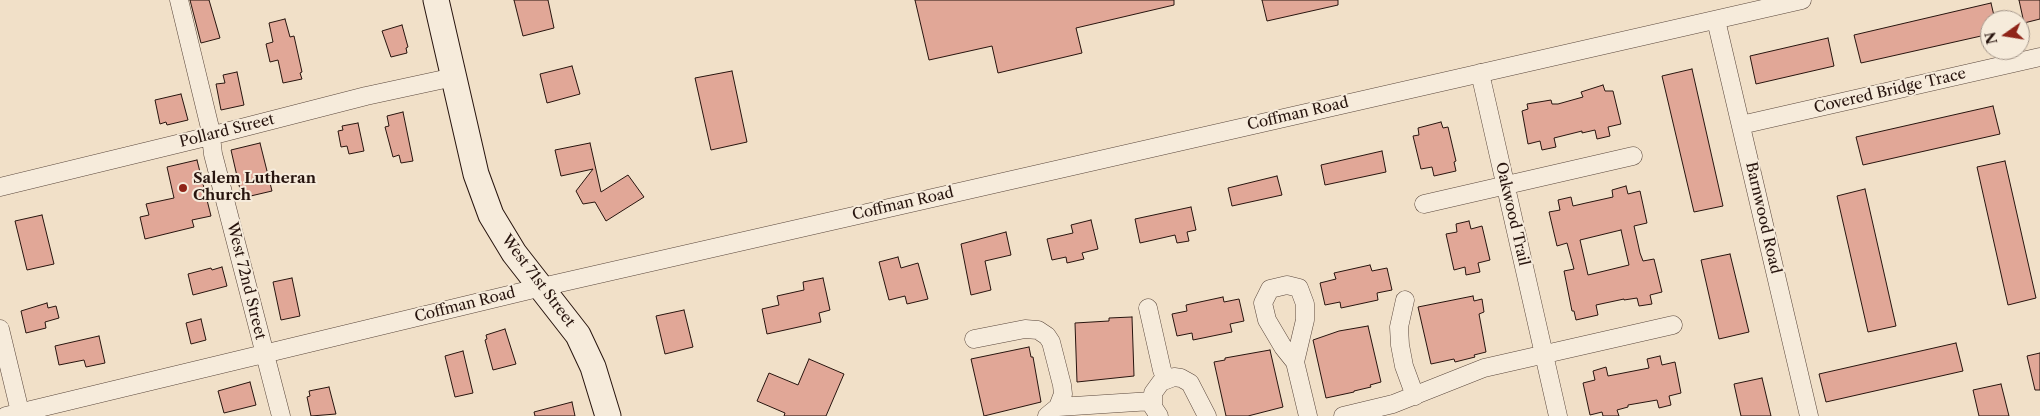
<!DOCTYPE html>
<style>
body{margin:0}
#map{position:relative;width:2040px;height:416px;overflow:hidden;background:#f1e0c8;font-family:"Libre Caslon Text",serif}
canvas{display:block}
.north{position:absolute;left:1980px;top:10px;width:50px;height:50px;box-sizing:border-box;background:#f6ebdb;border:1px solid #a39589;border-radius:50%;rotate:257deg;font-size:14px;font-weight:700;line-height:20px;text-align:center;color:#27140e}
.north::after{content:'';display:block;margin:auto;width:18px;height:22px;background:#8f2418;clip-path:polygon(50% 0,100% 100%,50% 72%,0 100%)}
</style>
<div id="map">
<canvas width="2040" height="416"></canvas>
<div class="north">N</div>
</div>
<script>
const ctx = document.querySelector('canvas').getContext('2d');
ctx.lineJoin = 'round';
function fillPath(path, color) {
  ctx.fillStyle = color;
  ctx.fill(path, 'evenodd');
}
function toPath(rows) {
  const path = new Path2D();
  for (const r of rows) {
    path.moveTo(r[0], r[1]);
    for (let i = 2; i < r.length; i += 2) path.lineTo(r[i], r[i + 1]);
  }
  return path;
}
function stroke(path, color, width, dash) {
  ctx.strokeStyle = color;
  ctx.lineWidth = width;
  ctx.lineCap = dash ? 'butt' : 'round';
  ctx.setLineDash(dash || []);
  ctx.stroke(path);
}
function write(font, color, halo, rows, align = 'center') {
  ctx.font = font + ' "Libre Caslon Text",serif';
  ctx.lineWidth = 4;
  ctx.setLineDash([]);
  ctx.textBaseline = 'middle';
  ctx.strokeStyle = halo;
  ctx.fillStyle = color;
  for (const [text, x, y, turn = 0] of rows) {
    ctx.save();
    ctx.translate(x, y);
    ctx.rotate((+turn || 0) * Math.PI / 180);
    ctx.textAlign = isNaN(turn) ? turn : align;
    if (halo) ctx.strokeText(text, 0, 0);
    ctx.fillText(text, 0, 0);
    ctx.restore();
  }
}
const building = toPath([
 [190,0,209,0,220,38,201,43,190,0],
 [514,0,548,0,554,28,523,36,514,0],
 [915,0,1174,0,1174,5,1076,28,1082,53,998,73,992,46,929,60,915,0],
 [1262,0,1338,0,1338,5,1267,21,1262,0],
 [2019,0,2040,0,2040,19,2024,23,2019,0],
 [1991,3,1995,20,1990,20,1990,34,1861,63,1854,35,1991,3],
 [285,19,290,37,294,36,302,72,300,73,302,79,283,83,278,60,270,62,266,44,273,42,269,23,285,19],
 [402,25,408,47,406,48,407,53,391,57,382,31,402,25],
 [1828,38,1834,66,1756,84,1750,56,1828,38],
 [572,66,580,94,547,103,540,74,572,66],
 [1692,69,1723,206,1694,212,1662,76,1692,69],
 [732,71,747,142,711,150,695,78,732,71],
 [237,72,244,105,221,110,216,84,225,83,223,75,237,72],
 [1603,85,1605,91,1613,91,1621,124,1608,127,1610,136,1597,139,1595,130,1582,133,1582,131,1554,138,1556,147,1542,150,1540,141,1528,144,1522,111,1528,109,1527,104,1551,100,1552,104,1558,104,1583,97,1581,92,1603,85],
 [181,94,188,120,167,125,166,122,160,124,155,100,181,94],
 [1993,106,2000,134,1863,165,1856,137,1993,106],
 [403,112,413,161,401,163,399,155,393,157,385,127,389,126,387,116,403,112],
 [1441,122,1443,128,1448,127,1456,161,1454,162,1456,171,1434,176,1432,167,1421,169,1413,136,1419,135,1418,128,1441,122],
 [358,123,364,151,349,154,347,146,341,147,338,131,343,130,342,126,358,123],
 [260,143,272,191,242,198,231,150,260,143],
 [590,143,601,192,628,175,644,197,606,221,595,202,583,204,576,191,593,169,561,176,555,150,590,143],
 [1382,151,1386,172,1325,185,1321,165,1382,151],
 [197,160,211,216,192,220,194,227,145,239,140,217,149,215,146,204,174,198,167,167,197,160],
 [2005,161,2036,298,2008,305,1977,167,2005,161],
 [1277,176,1282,195,1232,206,1228,188,1277,176],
 [1626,186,1628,194,1640,191,1647,223,1634,226,1640,253,1643,261,1654,259,1662,292,1650,295,1652,304,1639,306,1637,298,1624,300,1624,299,1596,305,1598,315,1576,320,1574,311,1572,311,1564,271,1574,269,1567,243,1557,246,1549,212,1560,210,1558,200,1571,197,1573,206,1586,203,1613,197,1612,190,1626,186],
 [1621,230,1629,265,1588,275,1580,240,1621,230],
 [1865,189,1896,326,1868,332,1837,196,1865,189],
 [1191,207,1196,230,1187,232,1189,241,1177,243,1175,235,1140,243,1135,219,1191,207],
 [42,215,54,264,27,270,15,221,42,215],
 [1091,220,1098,249,1082,253,1084,259,1067,263,1066,257,1052,260,1047,239,1073,233,1071,225,1091,220],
 [1469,221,1471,229,1482,226,1490,260,1478,263,1480,272,1466,275,1465,267,1454,270,1446,234,1457,232,1456,224,1469,221],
 [1006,232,1011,255,985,261,991,290,971,295,961,244,1006,232],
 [1730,254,1749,332,1719,339,1701,260,1730,254],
 [898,257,901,268,918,263,928,299,907,304,905,296,889,300,879,262,898,257],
 [1370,265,1372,271,1387,268,1392,290,1377,293,1378,300,1341,308,1340,302,1325,305,1320,283,1336,279,1334,273,1370,265],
 [222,267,227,286,193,295,188,274,211,268,212,270,222,267],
 [292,278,300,316,281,320,273,282,292,278],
 [823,278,830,310,819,313,821,322,767,334,762,309,779,305,777,296,804,290,803,282,823,278],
 [1473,296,1474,301,1482,299,1484,312,1479,314,1486,352,1474,355,1475,357,1455,362,1454,359,1431,364,1418,307,1473,296],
 [1223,297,1224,302,1239,299,1244,321,1230,324,1232,332,1193,340,1192,333,1177,336,1172,314,1187,311,1186,305,1223,297],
 [47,303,48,308,56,306,59,318,45,322,46,328,26,333,21,311,47,303],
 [684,310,693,347,665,354,656,316,684,310],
 [1132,317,1134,376,1077,382,1075,323,1109,321,1109,318,1132,317],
 [201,319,206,340,191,344,186,323,201,319],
 [1368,326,1381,382,1370,385,1371,387,1354,391,1354,392,1326,398,1313,340,1339,331,1368,326],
 [505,329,516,364,493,370,485,340,487,339,486,335,505,329],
 [99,336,105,363,86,367,84,360,59,365,55,346,99,336],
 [1956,343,1963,371,1826,402,1819,374,1956,343],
 [1029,347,1031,357,1033,357,1041,402,984,416,971,359,1029,347],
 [1270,350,1283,407,1248,416,1226,416,1214,362,1225,360,1225,358,1270,350],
 [463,351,473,393,455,397,445,356,463,351],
 [2040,353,2040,390,2035,390,2027,356,2040,353],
 [1660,356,1662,365,1675,362,1681,393,1669,396,1671,405,1659,408,1657,400,1628,405,1628,407,1617,410,1619,416,1603,416,1602,412,1590,415,1583,383,1595,380,1593,371,1606,367,1608,376,1649,368,1647,359,1660,356],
 [809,359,844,374,826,416,784,416,785,413,757,401,769,373,798,385,809,359],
 [1762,378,1771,416,1741,416,1734,384,1762,378],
 [250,382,256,405,224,413,218,391,250,382],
 [2001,384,2009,416,1979,416,1973,390,2001,384],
 [329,387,336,414,311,416,307,397,310,396,309,391,329,387],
 [572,402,575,416,535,416,534,412,572,402]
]);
fillPath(building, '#e1a797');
stroke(building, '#27140e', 1);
const minor = toPath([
 [179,0,210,128,213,154,281,416],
 [1716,20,1809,416],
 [1480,73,1558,416],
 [1741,125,2040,57],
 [0,187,210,136,366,96,454,77],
 [1424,204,1633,156],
 [1405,300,1399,327,1400,345,1404,366,1415,396],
 [1148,308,1162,370,1166,379],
 [0,329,21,416],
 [974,339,1025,329,1038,330,1047,336,1051,342,1062,385,1063,394,1058,407],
 [1295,362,1305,320,1305,304,1299,288,1287,285,1270,289,1263,303,1267,320,1283,347,1295,362,1308,416],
 [6,416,542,287,1802,0],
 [1047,416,1058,407,1152,401],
 [1159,416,1153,407,1153,393,1161,382,1174,377,1181,378,1190,383,1207,416],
 [1343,416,1393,404,1484,368,1673,325]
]);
const secondary = toPath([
 [436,0,476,174,491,215,514,253,578,335,593,367,608,416]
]);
stroke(minor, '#5a473c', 19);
stroke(secondary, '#27140e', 27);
stroke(minor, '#f6ebdb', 18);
stroke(secondary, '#f6ebdb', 25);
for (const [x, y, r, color] of [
 [183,188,5,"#8f2418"]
]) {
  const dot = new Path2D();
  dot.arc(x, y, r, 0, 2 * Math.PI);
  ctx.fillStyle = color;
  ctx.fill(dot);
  stroke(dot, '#f6ebdb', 2);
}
write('15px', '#27140e', '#f6ebdb', [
 ["Covered Bridge Trace",1890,91,-13],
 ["Coffman Road",1298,114,-13],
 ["Pollard Street",227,131,-14],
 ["Coffman Road",903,204,-13],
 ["Oakwood Trail",1512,214,77],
 ["Barnwood Road",1763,218,77],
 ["West 72nd Street",246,281,76],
 ["West 71st Street",538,281,53],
 ["Coffman Road",465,305,-14]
]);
write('bold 15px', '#27140e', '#f6ebdb', [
 ["Salem Lutheran",193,179],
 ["Church",193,196]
], 'left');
</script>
